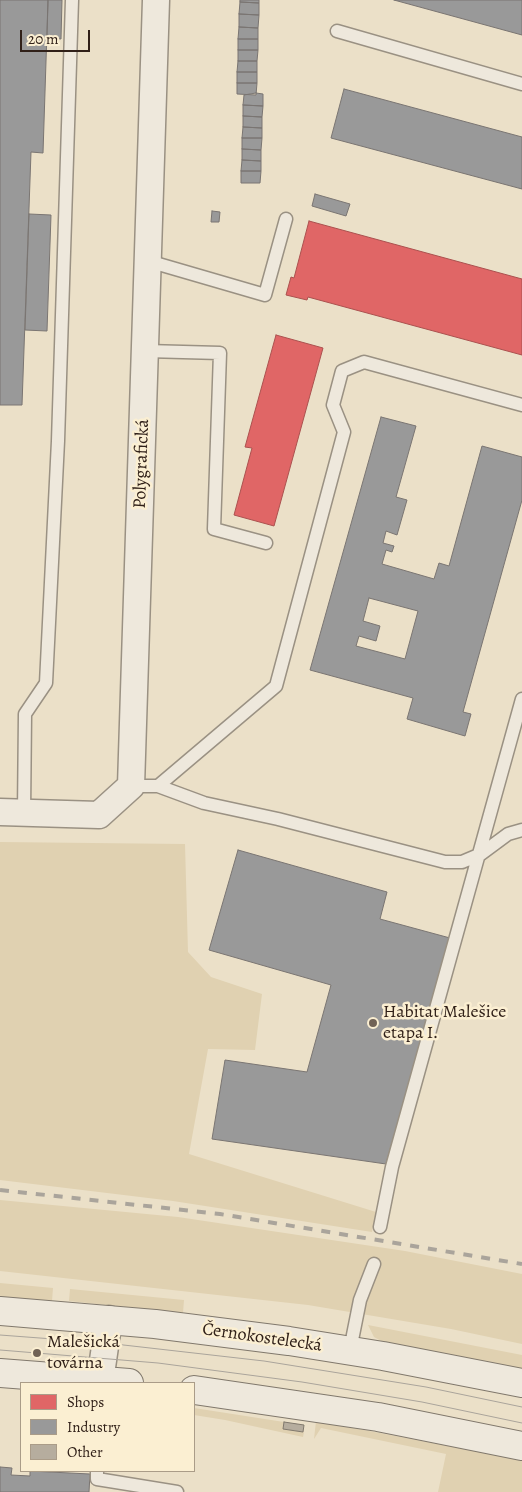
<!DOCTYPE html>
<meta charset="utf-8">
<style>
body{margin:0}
#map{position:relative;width:522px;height:1492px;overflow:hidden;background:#ebe0c8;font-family:Alegreya,serif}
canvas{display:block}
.legend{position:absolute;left:20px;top:1382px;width:175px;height:90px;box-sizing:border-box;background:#fbefd2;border:1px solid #aa9c88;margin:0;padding:6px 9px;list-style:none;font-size:15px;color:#302018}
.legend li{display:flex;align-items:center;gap:10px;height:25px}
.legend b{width:25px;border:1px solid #aa9c88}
.scale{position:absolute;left:20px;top:30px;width:70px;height:22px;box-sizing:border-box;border:2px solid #302018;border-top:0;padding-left:6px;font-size:15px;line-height:18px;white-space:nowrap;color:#302018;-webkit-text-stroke:4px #fbefd2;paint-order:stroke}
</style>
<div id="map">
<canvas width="522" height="1492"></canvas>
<ul class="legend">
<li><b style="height:14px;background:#e06666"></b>Shops</li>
<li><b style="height:14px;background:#999"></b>Industry</li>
<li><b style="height:14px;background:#b6ad9e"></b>Other</li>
</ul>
<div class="scale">20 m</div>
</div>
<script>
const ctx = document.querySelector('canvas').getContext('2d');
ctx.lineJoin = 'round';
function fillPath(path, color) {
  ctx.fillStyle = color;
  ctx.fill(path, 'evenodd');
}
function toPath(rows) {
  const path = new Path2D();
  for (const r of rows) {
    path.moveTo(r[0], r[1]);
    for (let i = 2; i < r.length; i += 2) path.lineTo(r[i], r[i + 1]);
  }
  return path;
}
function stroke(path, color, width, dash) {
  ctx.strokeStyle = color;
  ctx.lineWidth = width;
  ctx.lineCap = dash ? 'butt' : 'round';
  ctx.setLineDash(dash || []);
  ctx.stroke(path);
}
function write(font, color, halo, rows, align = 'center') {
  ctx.font = font + ' Alegreya,serif';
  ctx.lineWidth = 5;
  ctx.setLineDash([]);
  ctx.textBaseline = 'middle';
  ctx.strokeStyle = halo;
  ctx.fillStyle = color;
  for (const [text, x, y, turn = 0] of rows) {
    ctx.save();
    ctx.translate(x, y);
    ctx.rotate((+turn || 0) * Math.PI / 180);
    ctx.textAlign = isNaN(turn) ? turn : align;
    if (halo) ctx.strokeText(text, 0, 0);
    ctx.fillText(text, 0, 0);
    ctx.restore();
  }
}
fillPath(toPath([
 [0,842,185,844,188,952,211,977,262,994,255,1050,208,1049,189,1154,376,1212,372,1232,173,1201,0,1180],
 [0,1200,178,1217,405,1251,522,1274,522,1344,451,1329,308,1305,0,1271],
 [0,1283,53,1288,52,1301,0,1297],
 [70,1289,184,1300,183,1313,69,1301],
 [368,1325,522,1355,522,1369,383,1342,374,1337],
 [194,1408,284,1422,283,1429,304,1432,303,1437,225,1420,194,1415],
 [316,1421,522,1460,522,1492,438,1492,446,1454,321,1428,314,1439]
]), '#e0d1b1');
const shops = toPath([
 [309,221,522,279,522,355,308,297,307,300,286,295,291,277,294,278,309,221],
 [276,335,323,348,274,526,234,515,252,448,245,447,276,335]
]);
fillPath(shops, '#e06666');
stroke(shops, '#ab514f', 1);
const industry = toPath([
 [0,0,48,0,43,153,31,152,22,405,0,405,0,0],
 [48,0,62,0,61,39,47,38,48,0],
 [240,0,259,0,259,3,240,2,240,0],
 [394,0,522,0,522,35,394,0],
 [240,2,259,3,259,15,239,14,240,2],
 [239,14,259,15,258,28,239,27,239,14],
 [239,27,258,28,258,39,238,39,239,27],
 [238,39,258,39,258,50,238,50,238,39],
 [238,50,258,50,257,61,238,61,238,50],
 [238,61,257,61,257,72,237,72,238,61],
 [237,72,257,72,257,83,237,83,237,72],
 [237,83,257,83,256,95,237,94,237,83],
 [344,89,522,137,522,189,331,138,344,89],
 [256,93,263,94,263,106,243,105,244,95,256,93],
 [243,105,263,106,262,117,243,116,243,105],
 [243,116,262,117,262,128,243,127,243,116],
 [243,127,262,128,262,138,242,138,243,127],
 [242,138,262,138,261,150,242,149,242,138],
 [242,149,261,150,261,161,242,160,242,149],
 [242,160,261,161,261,171,241,171,242,160],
 [241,171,261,171,260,183,241,183,241,171],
 [315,194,350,204,346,216,312,206,315,194],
 [212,211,220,212,219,222,211,222,212,211],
 [29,214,51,215,47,331,25,330,29,214],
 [381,417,416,426,396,497,407,500,397,535,386,531,383,543,394,546,392,552,386,550,382,564,434,579,439,563,449,566,482,446,522,457,522,500,463,712,471,714,465,736,407,719,413,698,310,670,381,417],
 [369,598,418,611,405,659,356,646,359,636,376,641,380,626,363,621,369,598],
 [238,850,387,892,380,919,450,938,386,1164,212,1139,225,1060,307,1072,331,985,209,950,238,850],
 [0,1467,12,1468,11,1475,30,1476,30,1471,90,1474,89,1492,0,1492,0,1467]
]);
fillPath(industry, '#999');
stroke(industry, '#7a7572', 1);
const building = toPath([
 [284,1422,304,1425,303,1432,283,1429,284,1422]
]);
fillPath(building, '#b6ad9e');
stroke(building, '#80786c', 1);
const service = toPath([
 [337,31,522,84],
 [148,261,265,295,286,219],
 [146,351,220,353,214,529,266,543],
 [131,786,158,786,276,686,344,432,333,405,342,371,364,362,522,405],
 [158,786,204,803,278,819,445,862,462,862,481,854,508,834,522,830],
 [24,813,25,714,46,683,58,441,72,0],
 [380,1227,392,1167,522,699],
 [350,1350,360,1300,374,1264],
 [97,1471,97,1479,177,1492]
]);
const minor = toPath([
 [0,812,99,815,131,786,156,0],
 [100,1381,109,1319]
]);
const secondary = toPath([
 [0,1311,155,1324,289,1341,383,1356,522,1383],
 [0,1373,129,1383],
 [194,1390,378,1417,522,1446]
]);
stroke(service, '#9a9183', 15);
stroke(minor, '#9a9183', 29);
stroke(secondary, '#80786c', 30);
stroke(service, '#eee8dc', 12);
stroke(minor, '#eee8dc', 26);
stroke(secondary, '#eee8dc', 28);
stroke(toPath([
 [0,1335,106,1343,264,1361,426,1387,522,1407],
 [0,1350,158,1363,302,1382,422,1402,522,1423]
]), '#aaa49b', 1);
stroke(toPath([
 [0,1190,220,1214,522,1264]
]), '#aaa49b', 4, [9, 9]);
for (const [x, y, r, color] of [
 [373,1023,5,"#716356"],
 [37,1353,5,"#716356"]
]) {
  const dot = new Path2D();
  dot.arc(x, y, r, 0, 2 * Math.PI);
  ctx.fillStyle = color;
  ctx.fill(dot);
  stroke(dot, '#fbefd2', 2);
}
write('18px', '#302018', '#fbefd2', [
 ["Polygrafická",142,464,-88],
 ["Černokostelecká",262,1338,8]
]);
write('18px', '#302018', '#fbefd2', [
 ["Habitat Malešice",383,1013],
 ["etapa I.",383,1034],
 ["Malešická",47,1343],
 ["továrna",47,1364]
], 'left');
</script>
